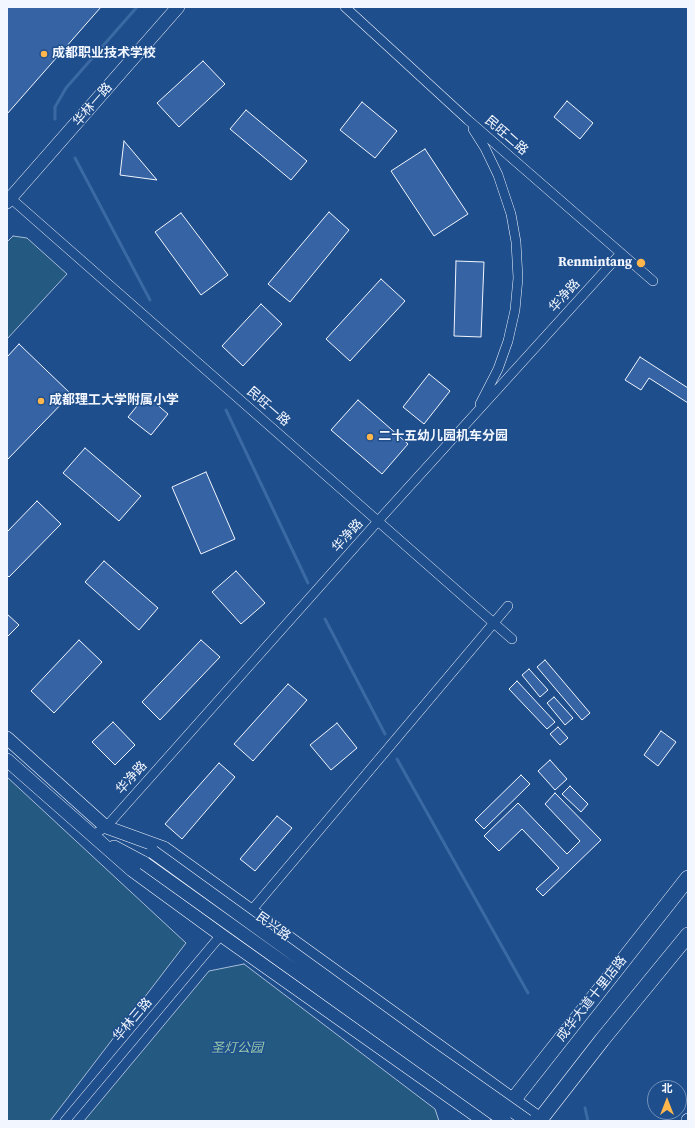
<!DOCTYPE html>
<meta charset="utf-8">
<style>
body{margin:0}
#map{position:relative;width:695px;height:1128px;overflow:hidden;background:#1f4e8c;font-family:"Source Serif 4","Noto Sans SC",serif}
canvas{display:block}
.frame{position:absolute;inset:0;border:8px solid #f2f6ff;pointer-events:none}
.north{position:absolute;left:647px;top:1080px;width:40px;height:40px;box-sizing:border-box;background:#1f4e8c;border:1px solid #7391ba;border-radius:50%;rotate:0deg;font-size:11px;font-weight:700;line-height:16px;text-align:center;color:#f2f6ff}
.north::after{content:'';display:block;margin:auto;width:14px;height:18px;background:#ffb74d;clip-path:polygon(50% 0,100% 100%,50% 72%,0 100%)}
</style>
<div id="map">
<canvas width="695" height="1128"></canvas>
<div class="frame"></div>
<div class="north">北</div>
</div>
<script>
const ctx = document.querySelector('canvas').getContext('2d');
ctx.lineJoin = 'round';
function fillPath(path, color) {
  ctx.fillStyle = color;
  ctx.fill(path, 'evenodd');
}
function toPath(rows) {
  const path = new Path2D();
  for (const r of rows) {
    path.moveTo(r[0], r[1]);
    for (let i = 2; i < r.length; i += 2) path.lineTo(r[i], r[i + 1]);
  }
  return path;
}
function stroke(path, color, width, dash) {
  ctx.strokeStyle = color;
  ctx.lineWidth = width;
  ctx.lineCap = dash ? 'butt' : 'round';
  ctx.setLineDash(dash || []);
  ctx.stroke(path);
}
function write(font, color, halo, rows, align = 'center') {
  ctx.font = font + ' "Source Serif 4","Noto Sans SC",serif';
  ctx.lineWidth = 3;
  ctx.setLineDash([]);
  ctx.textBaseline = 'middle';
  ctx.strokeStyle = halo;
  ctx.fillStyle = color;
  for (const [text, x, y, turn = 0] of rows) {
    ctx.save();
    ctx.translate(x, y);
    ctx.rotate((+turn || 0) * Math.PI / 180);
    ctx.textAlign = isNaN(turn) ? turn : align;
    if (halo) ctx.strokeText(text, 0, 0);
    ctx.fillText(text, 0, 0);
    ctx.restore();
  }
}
const green = toPath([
 [13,236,27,238,67,274,7,339,7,242,13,236],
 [7,777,186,943,50,1121,7,1121,7,777],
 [244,964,435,1109,439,1121,84,1121,209,971,244,964]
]);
fillPath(green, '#245a82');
stroke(green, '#a8bbd7', 1);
stroke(toPath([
 [55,119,55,107,66,88,137,7],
 [75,158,150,300],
 [226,410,308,583],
 [325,619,385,734],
 [397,759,528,993],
 [585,1108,588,1121]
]), '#3b69a3', 3);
const building = toPath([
 [7,7,101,7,7,114,7,7],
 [203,61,225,84,179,127,157,103,203,61],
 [567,101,593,123,580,139,554,117,567,101],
 [362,102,397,131,375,158,340,130,362,102],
 [246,110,307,161,291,180,230,129,246,110],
 [124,141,157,180,120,175,124,141],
 [425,149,468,214,434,236,391,171,425,149],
 [329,212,349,230,290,302,268,284,329,212],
 [181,213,228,275,201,295,155,232,181,213],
 [456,261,484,262,481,337,454,336,456,261],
 [381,279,405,301,350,361,326,339,381,279],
 [261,304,282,324,243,366,222,346,261,304],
 [19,344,71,394,7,460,7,357,19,344],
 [640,357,688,388,688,403,649,378,641,390,625,380,640,357],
 [429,374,450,391,424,424,403,407,429,374],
 [146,395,168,414,151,435,128,417,146,395],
 [358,400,408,444,382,474,331,430,358,400],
 [85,448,141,496,119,521,63,473,85,448],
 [206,472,235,539,201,554,172,487,206,472],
 [37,501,61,524,9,577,7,575,7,532,37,501],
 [104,561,158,608,139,630,85,582,104,561],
 [236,571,265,603,241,624,212,592,236,571],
 [7,614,19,625,7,637,7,614],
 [79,640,102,662,54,713,31,691,79,640],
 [201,640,220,657,160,720,142,702,201,640],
 [545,660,590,713,582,720,537,667,545,660],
 [529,669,548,690,540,697,522,675,529,669],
 [517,681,555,722,547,729,509,689,517,681],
 [288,684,307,700,253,761,234,744,288,684],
 [554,697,573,718,565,725,547,703,554,697],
 [113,722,135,745,115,765,92,742,113,722],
 [337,723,357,748,331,770,310,745,337,723],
 [558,727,568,738,560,745,550,734,558,727],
 [661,731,676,742,658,766,644,755,661,731],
 [550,760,567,779,555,790,538,771,550,760],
 [219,763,235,777,182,839,165,824,219,763],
 [521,775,530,784,484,829,475,820,521,775],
 [570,786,588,804,581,812,562,794,570,786],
 [555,793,601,840,543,896,536,889,559,868,522,829,499,851,484,836,518,803,567,854,580,841,545,804,555,793],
 [277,816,292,828,255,871,240,859,277,816]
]);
fillPath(building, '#3563a3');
stroke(building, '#f2f6ff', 1);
const street = toPath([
 [345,7,468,120,653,281],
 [473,129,485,148,498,175,511,214,516,242,518,278,515,310,508,341,498,369,480,404],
 [7,195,512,639],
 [93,835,106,827,378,521,621,253],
 [251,911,508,606],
 [65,1121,221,935]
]);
const secondary = toPath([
 [7,202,178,7],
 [7,738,106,827,164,848,540,1119],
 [7,760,132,870,221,935,484,1121],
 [114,847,144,863],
 [688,1121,688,1120]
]);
const primary = toPath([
 [499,1118,688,878],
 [539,1121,602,1040,688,935]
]);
stroke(street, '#f2f6ff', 10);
stroke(secondary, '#f2f6ff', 14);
stroke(primary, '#f2f6ff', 16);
stroke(street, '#1f4e8c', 9);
stroke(secondary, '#1f4e8c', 13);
stroke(primary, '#1f4e8c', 15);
const secondaryBridge = toPath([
 [153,852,429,1052,527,1121],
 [144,863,505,1121]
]);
stroke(secondaryBridge, '#f2f6ff', 14, []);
stroke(secondaryBridge, '#1f4e8c', 13);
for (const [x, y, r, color] of [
 [44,54,4,"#ffb74d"],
 [641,263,5,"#ffb74d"],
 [41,401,4,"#ffb74d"],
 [370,437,4,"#ffb74d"]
]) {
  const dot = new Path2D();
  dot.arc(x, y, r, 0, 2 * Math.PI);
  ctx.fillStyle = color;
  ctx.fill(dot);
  stroke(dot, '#1f4e8c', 1.5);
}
write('bold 13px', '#f2f6ff', '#1f4e8c', [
 ["成都职业技术学校",52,54],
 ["Renmintang",632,263,"right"],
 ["成都理工大学附属小学",49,401],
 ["二十五幼儿园机车分园",378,437]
], 'left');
write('13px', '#f2f6ff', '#1f4e8c', [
 ["华林一路",93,105,-49],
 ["民旺二路",506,136,41],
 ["华净路",565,296,-48],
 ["民旺一路",268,407,41],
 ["华净路",348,536,-48],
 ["华净路",132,778,-48],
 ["民兴路",273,927,36],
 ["成华大道十里店路",592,999,-52],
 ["华林三路",133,1020,-50]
]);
write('italic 13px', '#97c8a6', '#1f4e8c', [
 ["圣灯公园",237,1049]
]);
</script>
